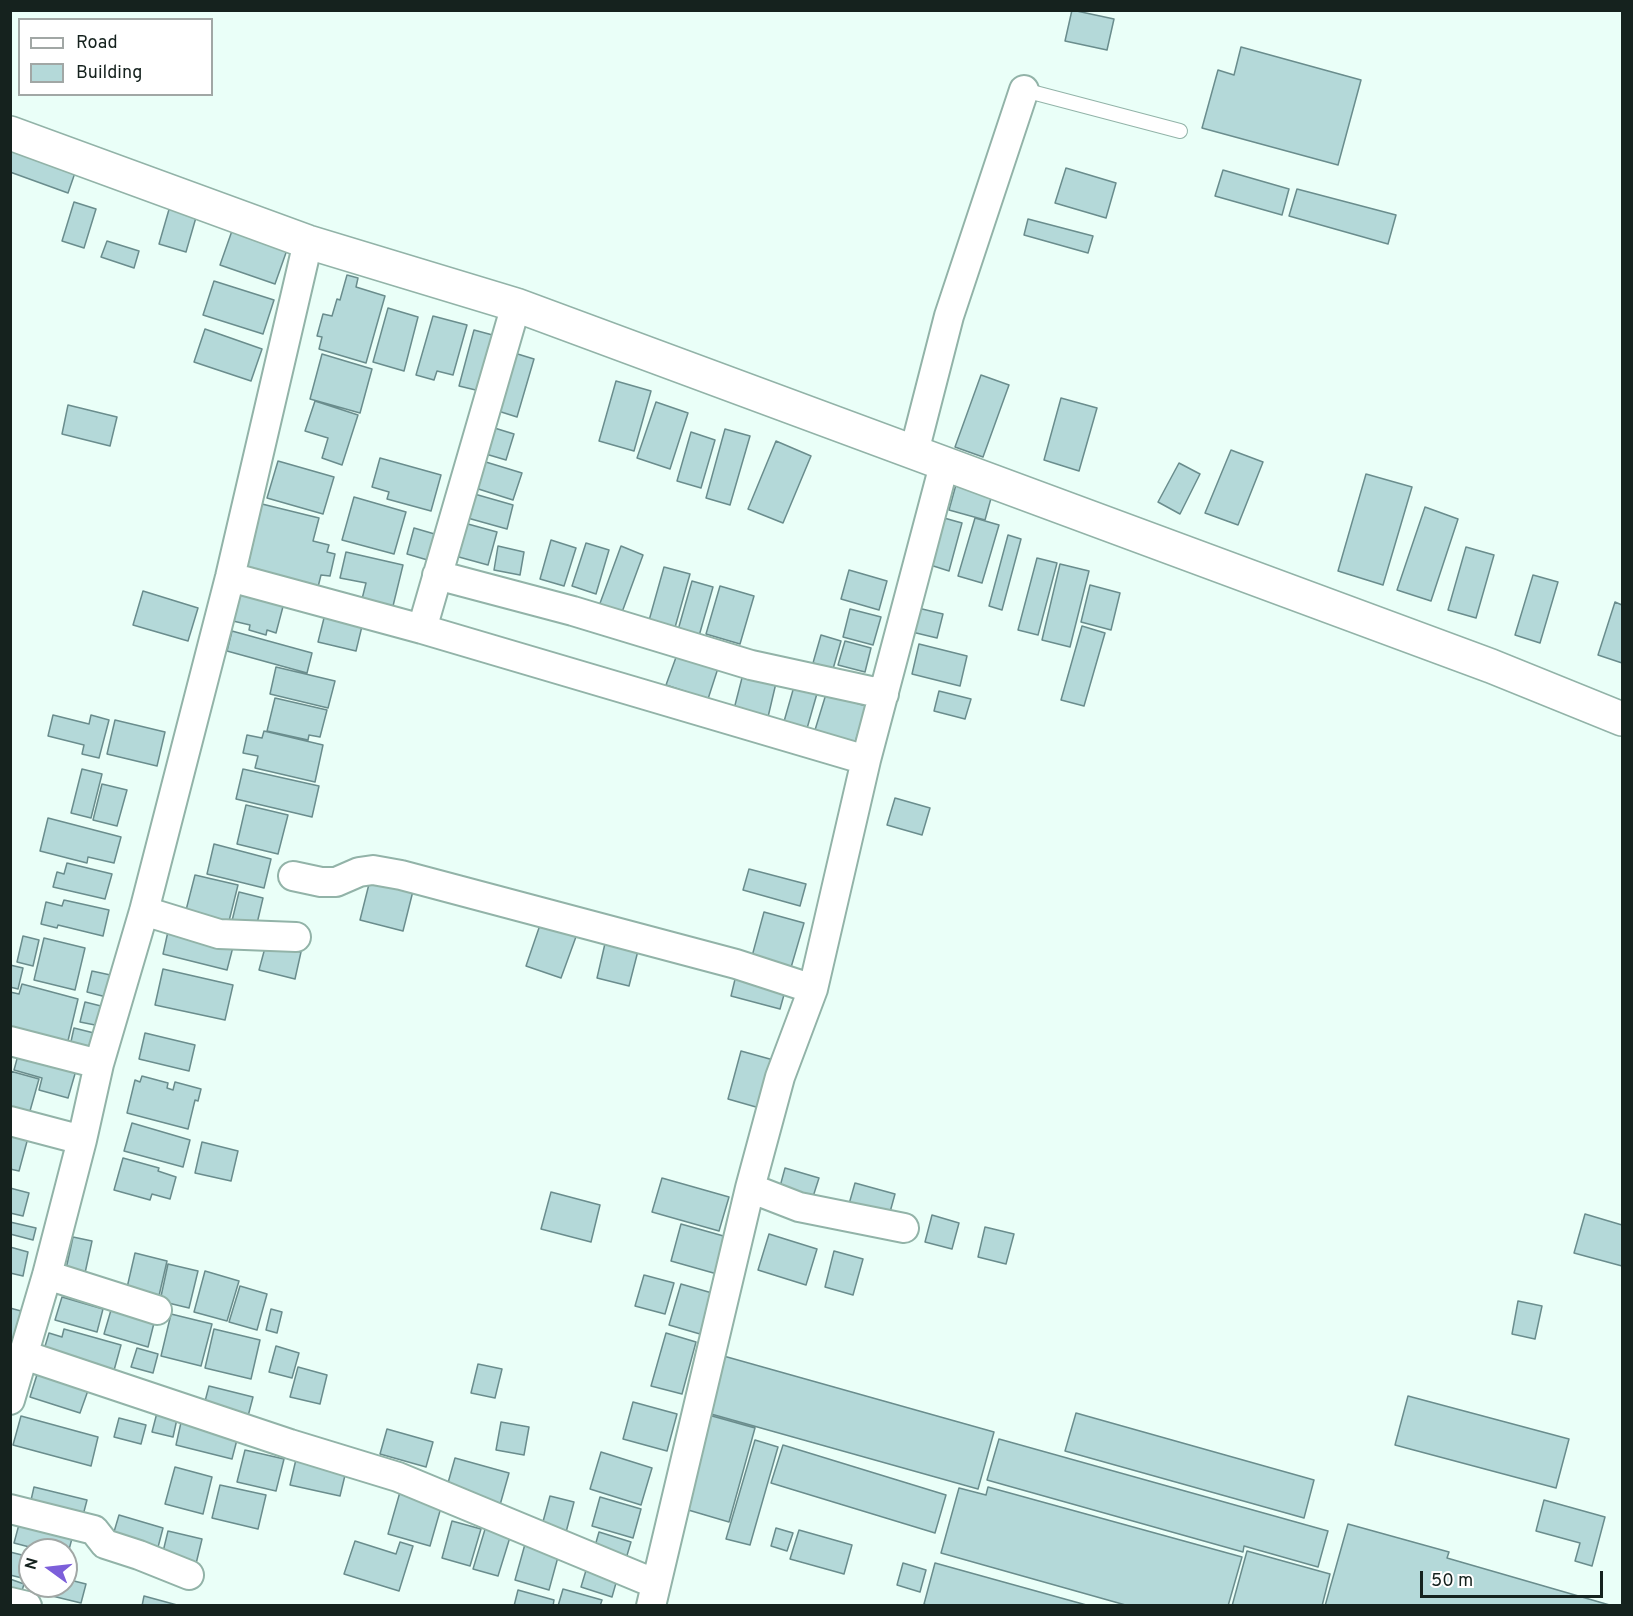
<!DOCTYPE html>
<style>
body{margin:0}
#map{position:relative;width:1633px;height:1616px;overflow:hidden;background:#eafff8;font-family:Overpass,sans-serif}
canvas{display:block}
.frame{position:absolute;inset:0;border:12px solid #15221e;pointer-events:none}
.legend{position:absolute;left:18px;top:18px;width:195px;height:78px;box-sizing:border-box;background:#fff;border:2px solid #a1a7a5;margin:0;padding:8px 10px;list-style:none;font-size:18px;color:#15221e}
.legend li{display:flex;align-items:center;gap:12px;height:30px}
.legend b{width:30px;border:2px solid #a1a7a5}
.north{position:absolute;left:18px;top:1538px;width:60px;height:60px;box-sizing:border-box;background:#fff;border:2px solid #a1a7a5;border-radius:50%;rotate:285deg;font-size:16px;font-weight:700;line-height:24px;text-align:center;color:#15221e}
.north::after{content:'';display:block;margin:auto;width:21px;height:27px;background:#7c5fda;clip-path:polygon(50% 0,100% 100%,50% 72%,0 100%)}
.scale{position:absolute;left:1420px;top:1571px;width:183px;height:27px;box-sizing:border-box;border:3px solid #15221e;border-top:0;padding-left:8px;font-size:18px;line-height:21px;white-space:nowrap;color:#15221e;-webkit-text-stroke:4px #fff;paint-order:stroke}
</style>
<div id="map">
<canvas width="1633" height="1616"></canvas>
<div class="frame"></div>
<ul class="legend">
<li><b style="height:8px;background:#fff"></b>Road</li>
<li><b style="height:16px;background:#b4d9d9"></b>Building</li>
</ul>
<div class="north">N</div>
<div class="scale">50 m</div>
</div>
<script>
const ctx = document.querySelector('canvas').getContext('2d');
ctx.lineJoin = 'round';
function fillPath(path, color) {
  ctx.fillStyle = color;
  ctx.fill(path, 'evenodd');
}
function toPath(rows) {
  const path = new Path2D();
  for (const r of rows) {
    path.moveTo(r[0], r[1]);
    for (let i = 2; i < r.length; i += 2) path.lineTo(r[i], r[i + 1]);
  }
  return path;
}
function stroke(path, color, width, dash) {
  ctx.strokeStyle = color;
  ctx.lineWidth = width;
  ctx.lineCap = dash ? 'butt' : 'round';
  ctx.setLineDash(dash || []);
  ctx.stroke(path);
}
const building = toPath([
 [1072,10,1114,19,1107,50,1065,41,1072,10],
 [1241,47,1361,80,1338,165,1202,128,1218,70,1234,75,1241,47],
 [10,143,77,167,68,193,10,172,10,143],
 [1066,168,1116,183,1106,218,1055,203,1066,168],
 [1223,170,1289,189,1282,215,1215,196,1223,170],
 [1297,189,1396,215,1388,244,1289,216,1297,189],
 [74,202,96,209,84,248,62,241,74,202],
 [170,206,197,214,186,252,159,244,170,206],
 [1028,219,1093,236,1088,253,1024,235,1028,219],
 [233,228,288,247,275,284,220,265,233,228],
 [107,241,139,251,134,268,101,257,107,241],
 [347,275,358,278,356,287,385,296,366,363,319,349,322,337,317,336,323,314,332,316,337,299,340,300,347,275],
 [214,281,274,300,263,334,203,315,214,281],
 [388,308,418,317,404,371,373,362,388,308],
 [433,316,467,325,453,375,437,371,434,380,416,375,433,316],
 [205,329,262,349,251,381,194,362,205,329],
 [474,330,500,337,484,392,459,386,474,330],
 [511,352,534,359,517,417,495,410,511,352],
 [322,354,372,369,360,413,310,399,322,354],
 [981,375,1009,385,983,457,955,447,981,375],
 [616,381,651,391,634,451,599,441,616,381],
 [1061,398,1097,408,1079,471,1044,460,1061,398],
 [315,401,358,415,342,465,322,458,328,438,305,431,315,401],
 [656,402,688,413,670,469,637,458,656,402],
 [68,405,117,417,110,446,62,434,68,405],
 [488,426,514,434,506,460,479,452,488,426],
 [725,429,750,436,730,505,706,498,725,429],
 [691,432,715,440,701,488,677,481,691,432],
 [776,441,811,456,783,523,748,509,776,441],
 [1231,450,1263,462,1238,525,1205,513,1231,450],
 [380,458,441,475,431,511,387,499,389,492,372,487,380,458],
 [476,459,522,473,513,500,469,486,476,459],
 [278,461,334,477,323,514,267,498,278,461],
 [1179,463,1200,474,1180,514,1158,502,1179,463],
 [1366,474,1412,487,1383,585,1338,571,1366,474],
 [957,481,993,491,985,520,949,510,957,481],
 [471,493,513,505,507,529,464,517,471,493],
 [354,497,406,512,394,554,342,540,354,497],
 [262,504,319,518,313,541,329,545,327,552,335,554,330,576,321,575,317,591,246,573,262,504],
 [1425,507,1458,519,1431,601,1397,590,1425,507],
 [937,516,962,523,949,571,924,563,937,516],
 [975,518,999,525,982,583,958,576,975,518],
 [457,521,497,532,488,565,448,554,457,521],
 [414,528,438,535,431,561,407,554,414,528],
 [1008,535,1021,539,1002,610,989,606,1008,535],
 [551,540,576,548,564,586,540,579,551,540],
 [586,543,609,550,596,594,572,586,586,543],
 [498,546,524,552,520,575,494,570,498,546],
 [621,546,643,555,621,615,599,606,621,546],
 [1466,547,1494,555,1476,618,1448,610,1466,547],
 [346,552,403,565,393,606,362,599,366,583,340,578,346,552],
 [1037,558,1057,563,1038,635,1018,630,1037,558],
 [1060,564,1089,571,1070,647,1042,640,1060,564],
 [664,567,690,574,674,631,648,624,664,567],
 [849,570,887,581,879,610,841,599,849,570],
 [1533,575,1558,582,1540,643,1515,635,1533,575],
 [692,581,713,587,699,636,678,630,692,581],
 [1090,585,1120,593,1111,630,1081,622,1090,585],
 [720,586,754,596,740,644,706,634,720,586],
 [242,587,285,599,276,633,267,630,266,635,249,630,250,625,233,621,242,587],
 [143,591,198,608,188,641,133,625,143,591],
 [1615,602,1622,605,1622,663,1598,655,1615,602],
 [918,608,943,614,937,638,912,632,918,608],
 [850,609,881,617,873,645,843,637,850,609],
 [325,614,363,622,356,651,318,642,325,614],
 [1082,626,1105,633,1084,706,1061,700,1082,626],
 [232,631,312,653,307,673,227,651,232,631],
 [821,635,841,641,833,669,813,663,821,635],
 [845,641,871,648,865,672,838,665,845,641],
 [919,644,967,656,960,686,912,674,919,644],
 [679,649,720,662,708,699,666,685,679,649],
 [276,667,335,681,328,708,270,694,276,667],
 [743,674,776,683,768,717,734,709,743,674],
 [795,683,818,690,806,732,783,725,795,683],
 [939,691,971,699,965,719,934,711,939,691],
 [826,694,866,706,855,743,815,730,826,694],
 [275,698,327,710,320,737,309,735,308,740,267,731,275,698],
 [53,715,89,724,91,715,109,720,99,758,82,754,84,745,48,736,53,715],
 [115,720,165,732,157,766,107,754,115,720],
 [264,731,323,745,315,782,255,768,258,756,243,753,247,735,262,738,264,731],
 [82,769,102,774,91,818,71,813,82,769],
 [243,769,319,786,312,817,236,799,243,769],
 [102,784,127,790,117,826,93,820,102,784],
 [895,798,930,808,922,835,887,825,895,798],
 [246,805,288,815,278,854,237,844,246,805],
 [48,818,121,837,114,863,88,857,87,863,40,851,48,818],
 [214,844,271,859,264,888,207,874,214,844],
 [67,863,112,874,105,899,53,887,57,872,64,874,67,863],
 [749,869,806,884,800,906,743,890,749,869],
 [195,875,238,885,227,929,184,918,195,875],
 [370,880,413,891,403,931,360,920,370,880],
 [239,892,263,898,255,932,231,925,239,892],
 [64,900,109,910,103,936,58,925,57,928,41,924,46,902,62,906,64,900],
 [764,912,804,923,790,971,751,960,764,912],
 [541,922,577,934,561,978,526,966,541,922],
 [169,927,234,943,227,970,163,954,169,927],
 [607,935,640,943,629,986,597,978,607,935],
 [23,936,39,940,33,966,17,962,23,936],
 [44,938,85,948,75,990,34,980,44,938],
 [266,944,301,952,295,979,259,970,266,944],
 [10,965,23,968,18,989,10,987,10,965],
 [163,969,233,985,225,1020,155,1005,163,969],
 [92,971,115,976,110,998,87,992,92,971],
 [737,971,787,984,780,1009,731,996,737,971],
 [22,984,78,999,66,1049,10,1035,10,992,19,994,22,984],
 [85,1002,105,1007,100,1026,80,1022,85,1002],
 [74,1028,94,1033,90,1051,70,1046,74,1028],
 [145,1033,195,1045,189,1071,139,1059,145,1033],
 [21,1044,79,1060,68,1098,39,1090,42,1078,14,1070,21,1044],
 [741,1051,777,1061,763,1109,728,1099,741,1051],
 [10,1071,39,1079,28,1118,10,1113,10,1071],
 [142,1076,168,1083,167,1088,173,1090,175,1082,201,1089,198,1101,195,1100,188,1129,127,1113,135,1080,140,1082,142,1076],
 [132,1123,190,1140,183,1167,124,1151,132,1123],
 [10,1129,29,1134,19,1171,10,1169,10,1129],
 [202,1142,238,1151,231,1181,195,1173,202,1142],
 [123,1158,159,1168,158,1171,176,1177,170,1199,152,1194,150,1200,114,1190,123,1158],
 [785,1168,819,1178,811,1203,778,1194,785,1168],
 [662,1178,729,1197,719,1231,652,1212,662,1178],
 [855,1183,895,1194,887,1223,847,1211,855,1183],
 [10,1188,29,1193,23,1216,10,1213,10,1188],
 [551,1192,600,1205,591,1242,541,1229,551,1192],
 [1585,1214,1622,1225,1622,1266,1574,1253,1585,1214],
 [932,1215,959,1223,952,1249,925,1242,932,1215],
 [10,1222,36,1228,33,1240,10,1234,10,1222],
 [681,1224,727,1237,717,1274,671,1261,681,1224],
 [985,1227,1014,1234,1006,1264,978,1257,985,1227],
 [769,1234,817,1249,806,1285,758,1270,769,1234],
 [73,1237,92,1241,85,1273,66,1269,73,1237],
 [10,1247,28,1252,23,1276,10,1273,10,1247],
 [834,1251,863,1259,853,1295,825,1287,834,1251],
 [135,1253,167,1261,158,1300,126,1292,135,1253],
 [168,1264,198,1271,189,1308,160,1301,168,1264],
 [205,1271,239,1281,227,1321,194,1312,205,1271],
 [644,1275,674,1283,665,1314,635,1306,644,1275],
 [681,1284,712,1293,700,1334,669,1325,681,1284],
 [240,1286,267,1294,257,1330,229,1322,240,1286],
 [62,1297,103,1309,97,1332,55,1320,62,1297],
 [1518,1301,1542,1306,1535,1339,1512,1334,1518,1301],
 [10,1308,21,1311,13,1342,10,1341,10,1308],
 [271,1309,282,1312,277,1333,266,1330,271,1309],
 [111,1310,154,1323,148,1347,104,1334,111,1310],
 [171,1314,212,1324,201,1366,161,1356,171,1314],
 [64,1329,121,1345,113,1374,43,1353,49,1333,62,1337,64,1329],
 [214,1329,260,1340,251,1379,205,1368,214,1329],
 [666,1333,696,1342,682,1394,651,1386,666,1333],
 [276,1346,299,1353,292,1378,269,1372,276,1346],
 [137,1348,158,1354,153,1373,131,1367,137,1348],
 [720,1355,994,1432,978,1489,704,1412,720,1355],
 [478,1364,502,1369,495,1398,471,1393,478,1364],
 [40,1365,91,1382,80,1413,30,1397,40,1365],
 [298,1367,327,1375,320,1404,290,1397,298,1367],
 [209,1386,253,1397,247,1420,203,1409,209,1386],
 [1408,1396,1569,1439,1556,1488,1395,1445,1408,1396],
 [633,1402,677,1414,667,1451,623,1439,633,1402],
 [159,1405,179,1410,173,1437,152,1432,159,1405],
 [1076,1413,1314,1480,1304,1518,1065,1451,1076,1413],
 [705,1414,755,1428,729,1522,678,1507,705,1414],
 [21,1416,98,1437,91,1466,13,1445,21,1416],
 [119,1418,146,1425,141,1444,114,1437,119,1418],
 [182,1418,239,1432,232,1459,176,1445,182,1418],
 [501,1422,529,1427,524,1455,496,1450,501,1422],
 [387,1429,433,1442,426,1467,380,1454,387,1429],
 [999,1439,1328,1531,1318,1567,1244,1546,1243,1552,987,1480,999,1439],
 [755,1440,778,1447,750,1545,726,1539,755,1440],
 [783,1445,946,1495,935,1533,771,1483,783,1445],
 [245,1450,284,1459,276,1491,237,1482,245,1450],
 [601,1452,652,1468,641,1505,590,1489,601,1452],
 [297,1455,347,1467,340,1496,290,1485,297,1455],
 [455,1458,509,1473,500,1505,446,1490,455,1458],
 [175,1467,212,1477,203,1514,165,1504,175,1467],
 [220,1485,266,1495,258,1529,212,1518,220,1485],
 [34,1487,87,1500,81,1523,29,1509,34,1487],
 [988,1487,1242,1557,1228,1606,1129,1606,941,1553,959,1488,986,1495,988,1487],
 [400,1492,442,1504,430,1546,388,1534,400,1492],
 [550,1496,574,1502,565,1536,541,1529,550,1496],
 [600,1497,641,1509,633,1538,592,1526,600,1497],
 [1544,1500,1605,1517,1592,1566,1575,1561,1580,1543,1536,1531,1544,1500],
 [119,1515,163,1528,156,1555,111,1542,119,1515],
 [21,1517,74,1531,67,1557,66,1550,41,1550,14,1543,21,1517],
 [452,1521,481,1529,470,1566,442,1558,452,1521],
 [1348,1524,1449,1552,1447,1558,1613,1606,1325,1606,1348,1524],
 [486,1526,511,1534,498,1576,473,1569,486,1526],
 [776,1528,793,1533,787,1551,771,1546,776,1528],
 [799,1530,852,1545,844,1574,790,1559,799,1530],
 [168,1531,202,1539,195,1568,161,1560,168,1531],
 [599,1532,631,1542,625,1562,593,1553,599,1532],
 [527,1537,561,1546,549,1590,515,1580,527,1537],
 [355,1541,396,1554,400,1542,413,1546,399,1591,344,1574,355,1541],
 [1247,1551,1330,1574,1322,1606,1232,1606,1247,1551],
 [10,1552,30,1557,30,1580,10,1575,10,1552],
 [903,1563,926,1570,920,1592,897,1585,903,1563],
 [935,1563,1090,1606,929,1606,924,1604,935,1563],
 [587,1567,618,1576,612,1597,581,1587,587,1567],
 [10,1579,24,1584,19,1601,10,1598,10,1579],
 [66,1579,86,1584,81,1603,48,1595,50,1586,66,1586,66,1579],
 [563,1589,602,1600,600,1606,558,1606,563,1589],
 [518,1590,554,1600,553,1606,514,1606,518,1590],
 [144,1596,177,1605,177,1606,142,1606,144,1596]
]);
fillPath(building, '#b4d9d9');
stroke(building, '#6a8d8d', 1.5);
const lane = toPath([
 [1024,90,1180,131]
]);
const street = toPath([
 [914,452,949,316,1024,90],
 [437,575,573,611,751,665,884,694],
 [230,577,422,629,866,760],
 [422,629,516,305],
 [293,876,321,882,336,882,359,872,373,870,401,875,736,964,813,989],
 [144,911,219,934,296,937],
 [10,1041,99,1064],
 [10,1121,82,1140],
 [750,1188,799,1207,904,1228],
 [47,1275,157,1310],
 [24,1355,290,1444,398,1477,656,1584],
 [10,1400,47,1275,82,1140,99,1064,144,911,230,577,308,242],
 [10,1509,94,1530,105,1544,139,1555,189,1575],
 [10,1602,27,1606],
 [651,1606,750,1188,780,1077,813,989,866,760,944,465]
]);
const secondary = toPath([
 [10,133,308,242,516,305,1491,666,1622,719]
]);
stroke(lane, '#92b3a8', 16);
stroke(street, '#92b3a8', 32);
stroke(secondary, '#92b3a8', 36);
stroke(lane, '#fff', 14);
stroke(street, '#fff', 28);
stroke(secondary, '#fff', 33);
</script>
